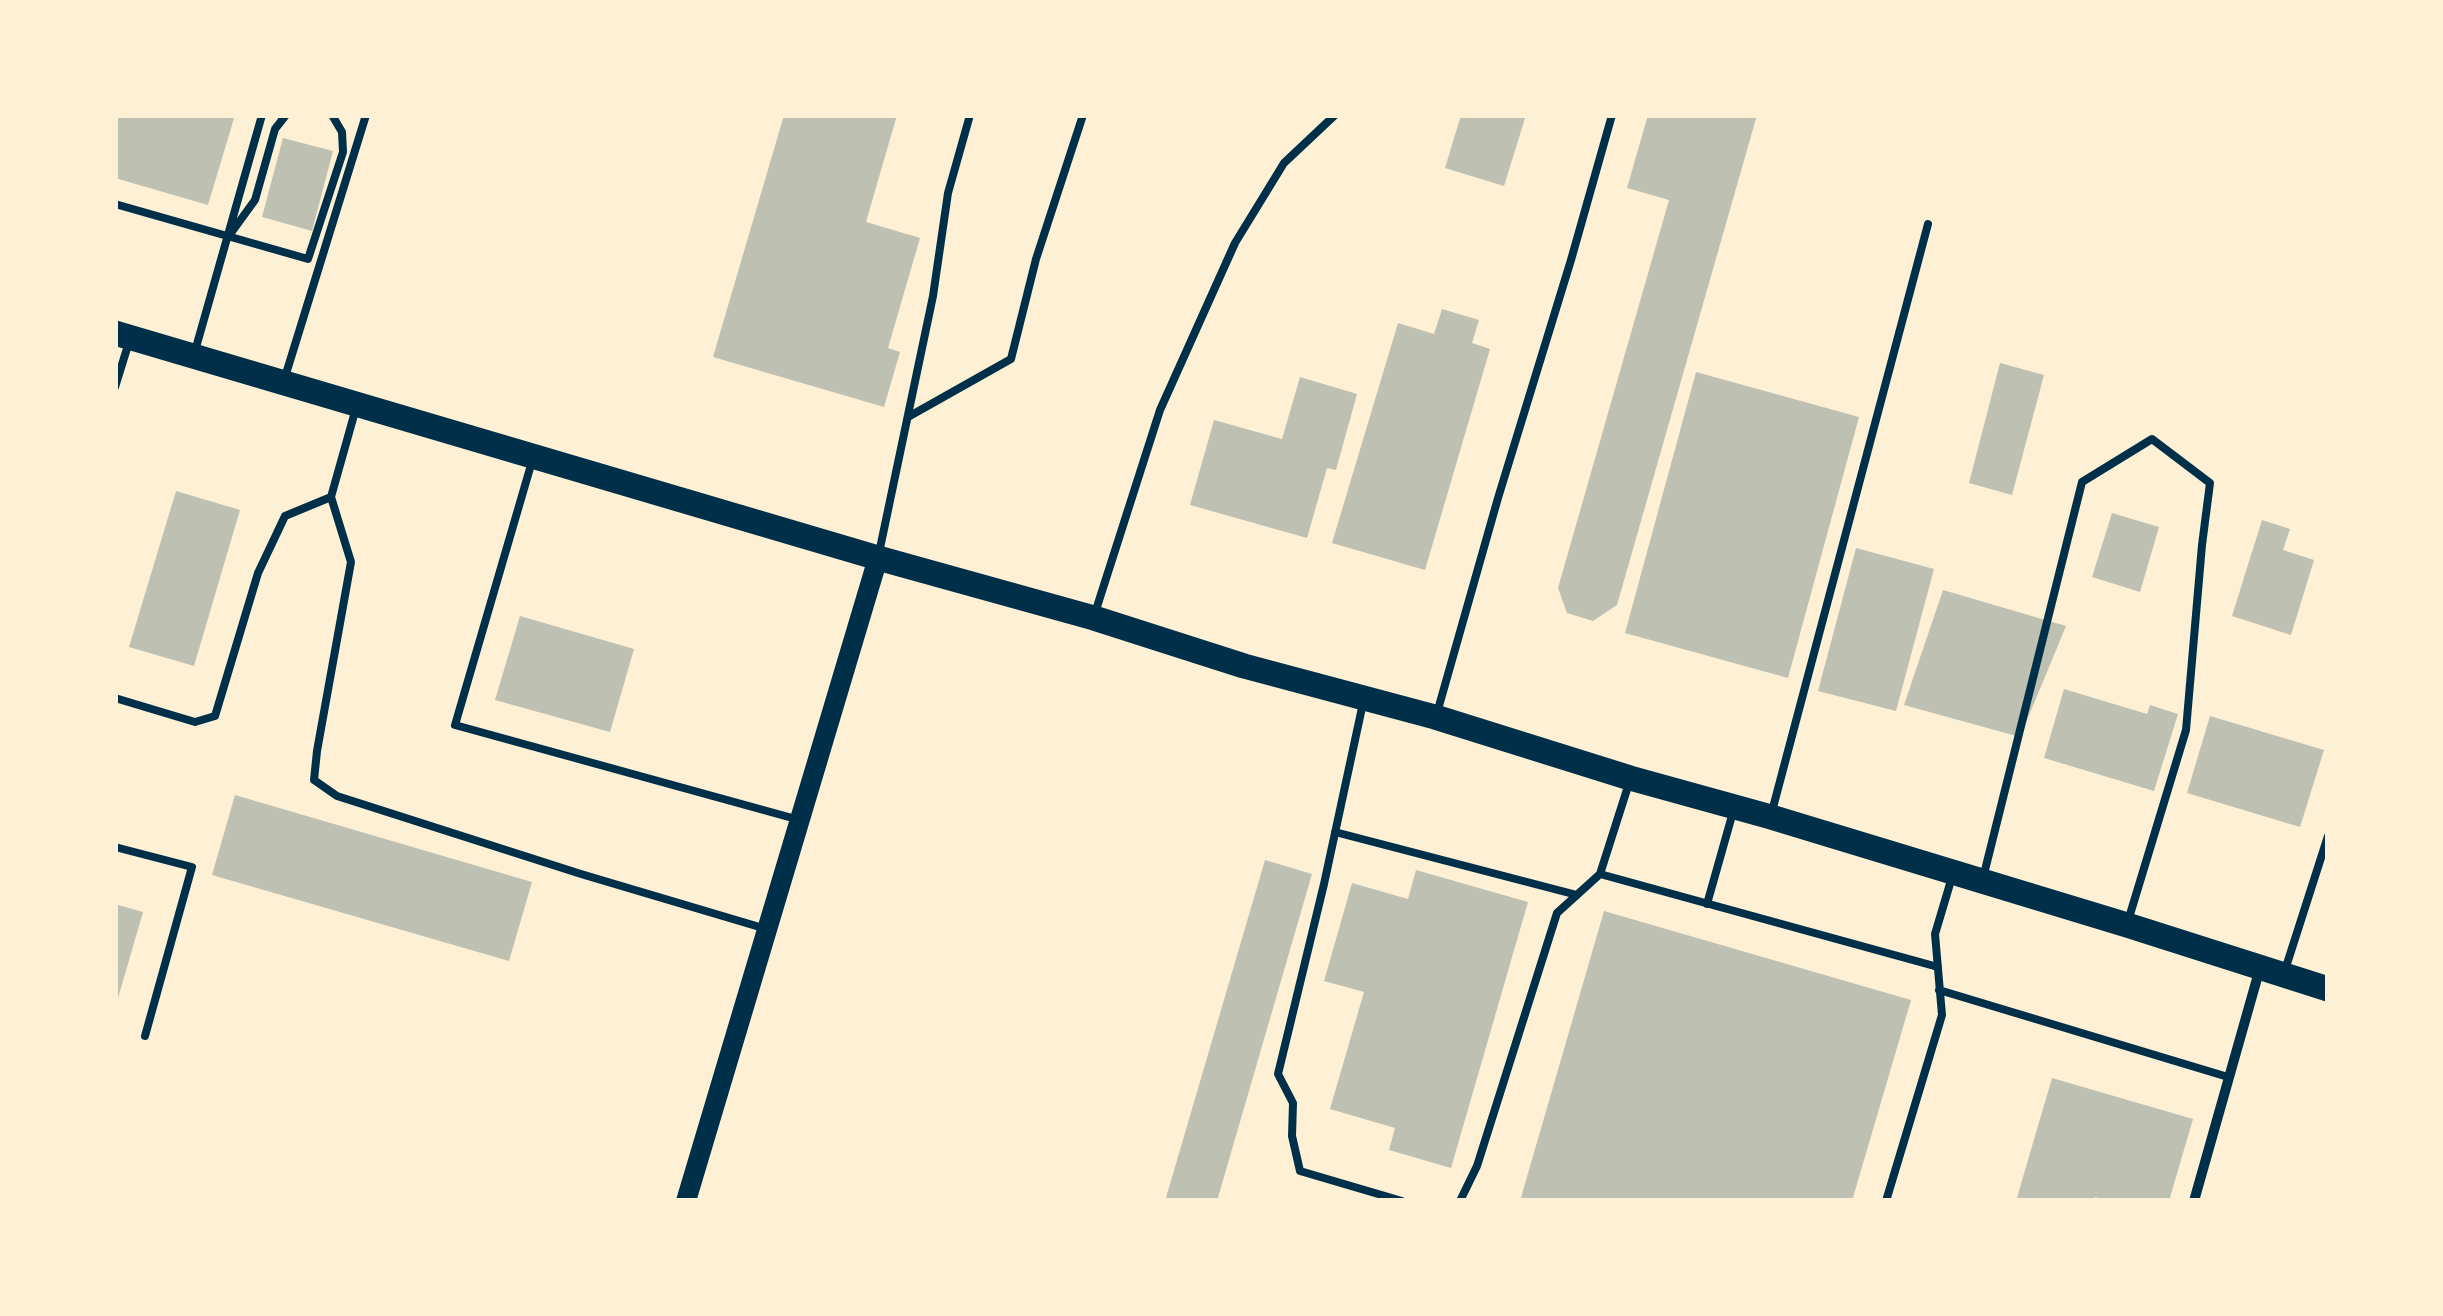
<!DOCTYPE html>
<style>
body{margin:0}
#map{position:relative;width:2443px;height:1316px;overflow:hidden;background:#fdf0d5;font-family:"Golos Text",sans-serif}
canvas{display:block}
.frame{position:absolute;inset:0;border:118px solid #fdf0d5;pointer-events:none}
</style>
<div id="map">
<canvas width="2443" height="1316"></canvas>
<div class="frame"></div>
</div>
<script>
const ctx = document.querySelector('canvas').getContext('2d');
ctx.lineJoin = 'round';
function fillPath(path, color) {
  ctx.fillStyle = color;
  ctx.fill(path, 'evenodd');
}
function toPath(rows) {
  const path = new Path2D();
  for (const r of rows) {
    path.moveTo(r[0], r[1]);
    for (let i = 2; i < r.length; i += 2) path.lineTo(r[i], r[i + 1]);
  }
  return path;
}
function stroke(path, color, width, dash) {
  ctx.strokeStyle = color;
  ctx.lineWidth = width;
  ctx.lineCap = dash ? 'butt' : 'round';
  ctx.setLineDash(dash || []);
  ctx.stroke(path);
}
fillPath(toPath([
 [115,115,235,115,208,205,115,178],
 [784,115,897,115,866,222,920,238,888,348,900,352,884,407,713,357],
 [1461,115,1526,115,1504,186,1445,168],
 [1648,115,1757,115,1617,605,1593,621,1567,613,1558,588,1669,200,1627,188],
 [283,138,333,151,312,231,262,217],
 [1442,309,1479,320,1472,343,1490,349,1425,570,1332,543,1398,323,1434,334],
 [2000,363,2044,375,2012,495,1969,483],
 [1696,372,1859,417,1788,678,1625,633],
 [1300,377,1357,394,1336,470,1327,468,1307,538,1190,505,1214,420,1282,439],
 [176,491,240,510,194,666,129,647],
 [2112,513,2159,527,2140,592,2092,577],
 [2262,520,2290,529,2283,550,2314,560,2291,635,2232,616],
 [1856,548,1934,569,1896,711,1818,691],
 [1943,590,2066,626,2020,737,1904,705],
 [520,616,634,649,610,732,495,700],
 [2064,689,2147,714,2150,705,2178,714,2154,791,2044,758],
 [2210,716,2324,750,2300,827,2187,793],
 [235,795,532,882,509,961,212,875],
 [1265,860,1312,874,1217,1201,1165,1201],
 [1416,870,1528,902,1451,1168,1389,1150,1395,1128,1330,1109,1364,992,1324,981,1352,883,1408,899],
 [115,904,143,912,116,1005,115,1004],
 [1604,911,1911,1000,1852,1201,1520,1201],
 [2052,1078,2193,1119,2169,1201,2108,1201,2095,1197,2094,1201,2016,1201]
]), '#bec0b2');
stroke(toPath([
 [115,204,308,259,343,152,342,132,332,115],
 [231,233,255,200,275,129,286,115],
 [195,351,262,115],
 [285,377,366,115],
 [115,387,129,342],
 [356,408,331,497,351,562,317,751,314,780,337,796,581,874,763,928],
 [908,417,1011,359,1036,259,1083,115],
 [533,458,455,725,796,819],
 [879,553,933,296,948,193,970,115],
 [1095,613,1160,410,1235,243,1284,163,1335,115],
 [115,698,195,722,215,716,258,573,285,516,331,497],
 [1363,703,1324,884,1278,1074,1293,1103,1292,1136,1300,1171,1402,1201],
 [1437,713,1498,498,1571,260,1612,115],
 [1771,815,1928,224],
 [1335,832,1577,895],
 [115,847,192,867,145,1036],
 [1600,874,1938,967],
 [1983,878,2082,482,2152,439,2210,483,2202,545,2186,730,2128,921],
 [1707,904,1733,812],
 [2285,970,2328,836],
 [1939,990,2228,1077],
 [1460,1201,1477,1166,1557,913,1600,874,1630,780],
 [1886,1201,1942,1015,1935,934,1952,877]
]), '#003049', 8);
stroke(toPath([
 [2194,1201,2260,968]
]), '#003049', 10);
stroke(toPath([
 [686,1201,878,558]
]), '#003049', 20);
stroke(toPath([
 [115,333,878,558,1094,618,1244,666,1435,717,1630,778,1771,817,2127,925,2328,989]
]), '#003049', 25);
</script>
